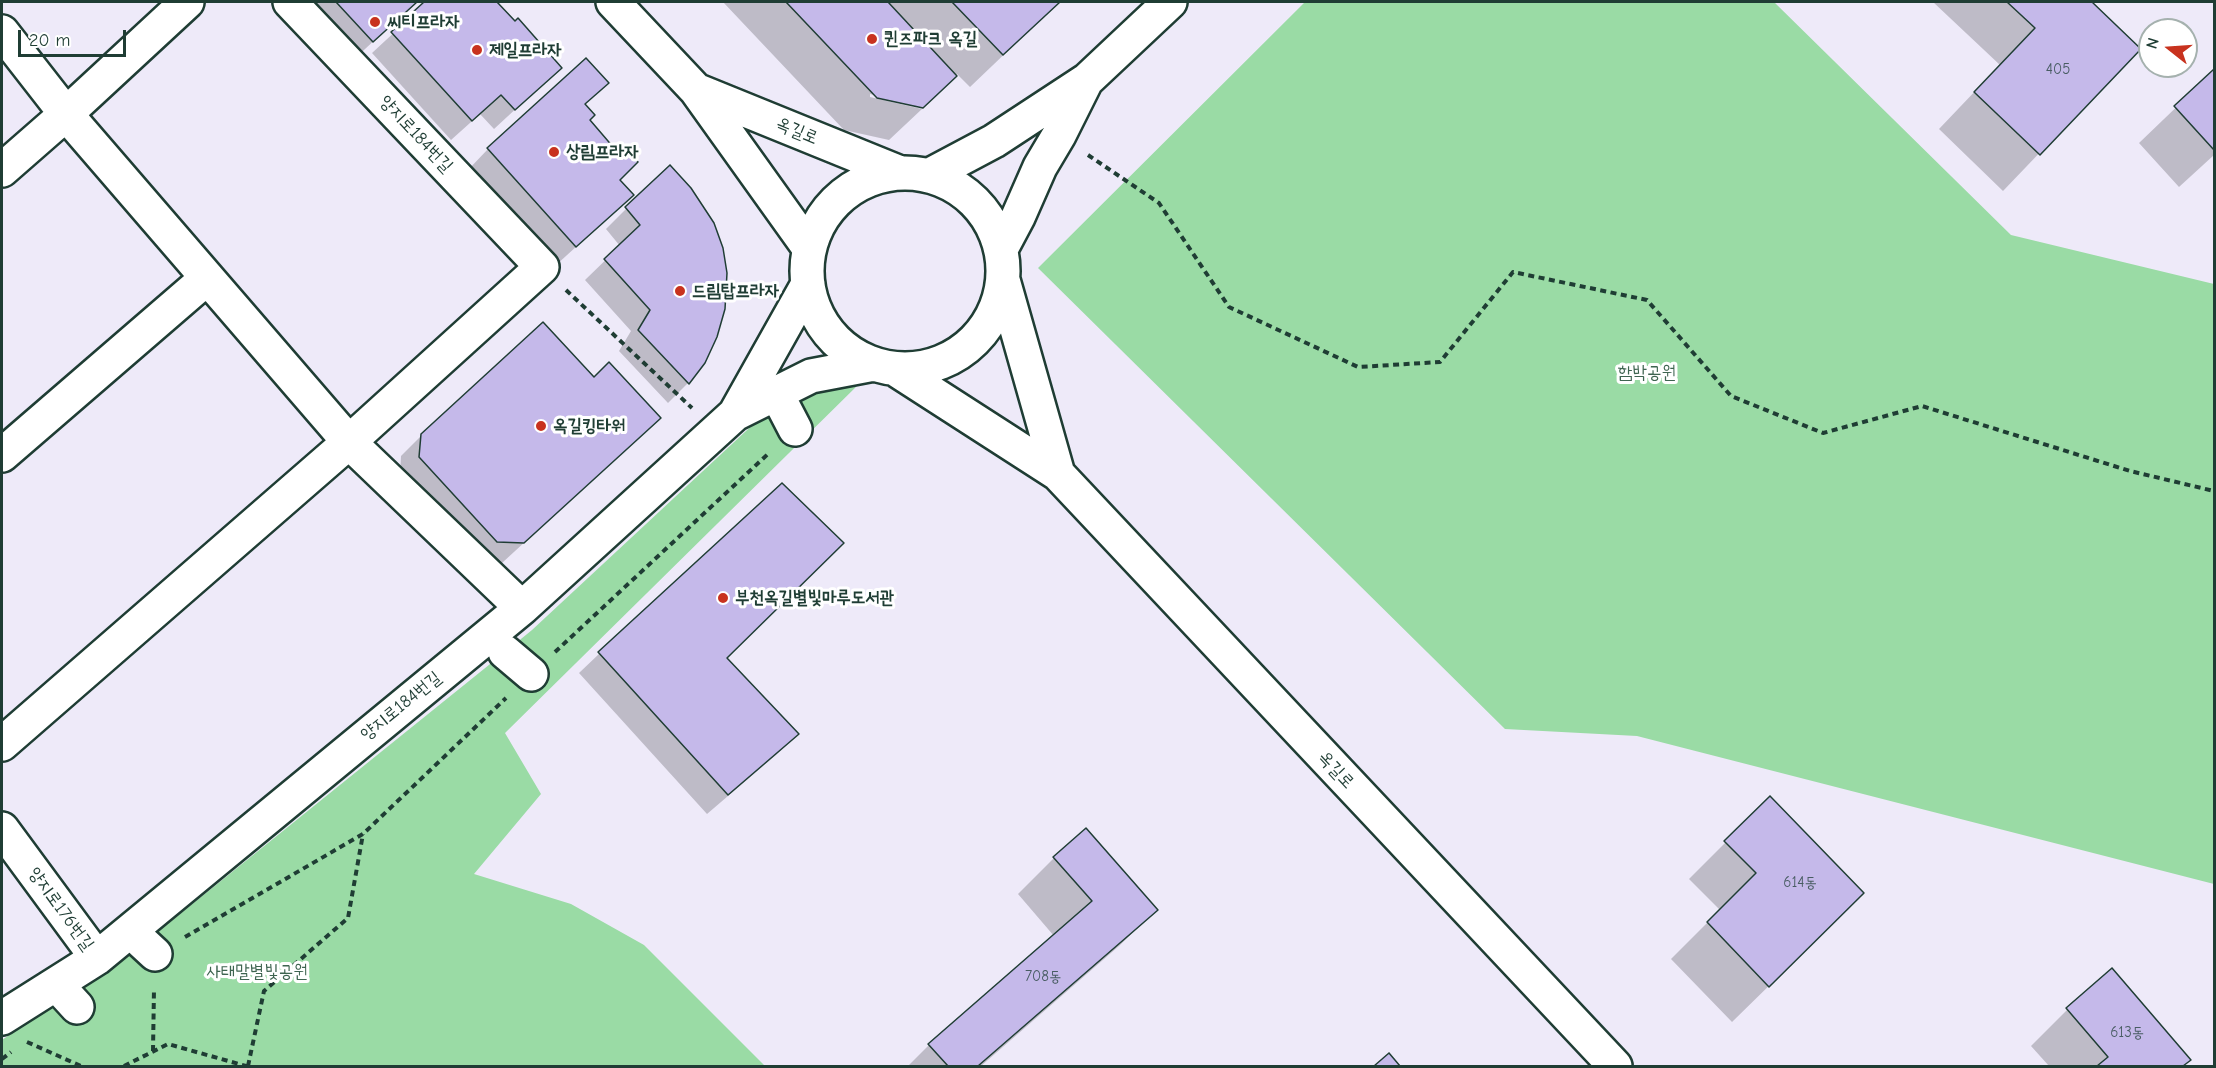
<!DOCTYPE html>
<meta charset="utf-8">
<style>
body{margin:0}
#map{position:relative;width:2216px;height:1068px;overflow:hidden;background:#eeeaf9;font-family:"Comic Neue",sans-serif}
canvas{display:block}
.frame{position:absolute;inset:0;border:3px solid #1f3d34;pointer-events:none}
.north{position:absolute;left:2138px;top:18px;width:60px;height:60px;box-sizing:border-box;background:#fff;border:2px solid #a5b1ae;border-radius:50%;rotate:287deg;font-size:16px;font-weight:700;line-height:24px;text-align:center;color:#1f3d34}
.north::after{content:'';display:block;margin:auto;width:21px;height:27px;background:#c8321e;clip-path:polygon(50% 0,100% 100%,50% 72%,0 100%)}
.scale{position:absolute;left:18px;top:30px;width:108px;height:27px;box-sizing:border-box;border:3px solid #1f3d34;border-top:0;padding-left:8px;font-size:18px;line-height:21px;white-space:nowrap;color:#1f3d34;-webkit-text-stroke:4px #fff;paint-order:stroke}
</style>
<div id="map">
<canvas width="2216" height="1068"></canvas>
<div class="frame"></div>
<div class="north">N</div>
<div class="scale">20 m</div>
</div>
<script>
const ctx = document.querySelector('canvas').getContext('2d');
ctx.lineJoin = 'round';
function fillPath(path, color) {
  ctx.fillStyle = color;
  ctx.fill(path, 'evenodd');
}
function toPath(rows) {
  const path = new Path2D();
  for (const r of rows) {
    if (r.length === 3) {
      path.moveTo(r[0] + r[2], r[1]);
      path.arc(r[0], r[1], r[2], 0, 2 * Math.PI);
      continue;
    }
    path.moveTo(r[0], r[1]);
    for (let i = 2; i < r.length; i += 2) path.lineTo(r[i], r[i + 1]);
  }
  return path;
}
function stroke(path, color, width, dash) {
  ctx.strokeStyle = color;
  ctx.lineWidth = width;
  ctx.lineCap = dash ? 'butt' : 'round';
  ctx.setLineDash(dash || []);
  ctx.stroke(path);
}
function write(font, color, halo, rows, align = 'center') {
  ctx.font = font + ' "Comic Neue","Poor Story",sans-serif';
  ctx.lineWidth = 6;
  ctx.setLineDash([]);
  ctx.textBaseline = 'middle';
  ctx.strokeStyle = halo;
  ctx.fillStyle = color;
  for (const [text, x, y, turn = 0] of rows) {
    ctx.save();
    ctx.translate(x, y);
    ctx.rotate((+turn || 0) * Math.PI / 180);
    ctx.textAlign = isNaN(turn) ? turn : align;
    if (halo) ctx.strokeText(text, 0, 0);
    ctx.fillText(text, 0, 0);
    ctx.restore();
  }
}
fillPath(toPath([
 [1305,2,1774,2,2011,235,2214,284,2214,884,1637,736,1505,729,1038,268],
 [860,383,505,733,541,794,474,874,571,904,644,945,765,1066,2,1066,2,1040,165,926,505,652,532,630,760,418,811,386]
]), '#9adba5');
fillPath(toPath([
 [297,2,416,2,352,61],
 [427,2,495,2,560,68,494,129,480,114,451,140,372,53],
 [723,2,1059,2,970,87,957,74,924,107,870,94,870,97,922,109,889,140,844,130],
 [1933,2,2089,2,2139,49,2003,191,1939,129,2000,65],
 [2214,71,2214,155,2179,187,2139,143],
 [584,105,588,120,618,180,611,215,555,266,468,170,488,149],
 [626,209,726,274,688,383,668,403,619,351,631,331,585,280,620,246,606,229],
 [422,435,638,438,502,563,477,562,400,477,401,456],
 [600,653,725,658,797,734,777,754,707,814,579,673],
 [1770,798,1826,930,1732,1022,1671,959,1720,910,1689,879],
 [1054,858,1156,910,1119,946,981,1066,908,1066,929,1045,1054,936,1018,894],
 [2112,970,2189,1060,2182,1066,2049,1066,2031,1046,2067,1010]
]), '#0003');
const building = toPath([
 [336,2,417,2,373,42,336,2],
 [424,2,497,2,515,21,518,18,562,68,515,110,501,95,472,121,391,32,424,2],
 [786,2,888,2,957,76,923,108,877,98,786,2],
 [952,2,1060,2,1003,55,952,2],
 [2007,2,2092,2,2141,49,2040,155,1974,92,2035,28,2007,2],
 [586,58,609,83,585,104,595,115,590,120,620,155,626,148,638,162,620,180,634,195,576,247,487,148,586,58],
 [2214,69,2214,150,2174,106,2214,69],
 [670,165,691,188,714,223,723,248,727,273,725,309,717,337,705,363,689,384,638,330,650,310,604,259,640,225,625,207,670,165],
 [543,322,594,377,609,362,661,418,524,543,497,542,419,457,421,434,543,322],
 [782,483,844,543,727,658,799,734,728,795,598,652,782,483],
 [1770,796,1864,893,1769,987,1707,922,1756,873,1724,841,1770,796],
 [1086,828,1158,910,978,1066,948,1066,928,1044,1092,901,1053,857,1086,828],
 [2112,968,2191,1060,2183,1066,2097,1066,2108,1057,2066,1008,2112,968],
 [1389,1053,1400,1066,1374,1066,1389,1053]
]);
fillPath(building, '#c5b9ea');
stroke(building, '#1f3d34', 1.5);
const minor = toPath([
 [613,2,696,90,809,248],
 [2,32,66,114,349,442,522,608],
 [696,90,898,172],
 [2,170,66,114,187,2],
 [905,271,98],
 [930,175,994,141,1087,80,1170,2],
 [1001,249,1018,217,1040,167,1059,135,1086,81],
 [1003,280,1058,474],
 [895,369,1058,474,1615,1066],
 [782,404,795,429],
 [735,414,808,284],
 [2,455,207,278],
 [505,652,531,674],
 [2,744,349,442,542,267,290,2],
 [2,829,97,958],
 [142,942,155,954],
 [66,995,77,1007],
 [2,1018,97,958,522,608,735,414,811,376,874,364]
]);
stroke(minor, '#1f3d34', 38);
stroke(toPath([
 [1088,155,1159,203,1229,307,1358,367,1440,362,1513,272,1647,300,1731,396,1823,433,1922,406,2130,471,2214,491],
 [566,290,692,408],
 [555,652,769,453],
 [185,937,363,834,506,698],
 [27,1042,81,1066],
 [153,1051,154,989],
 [2,1059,11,1052],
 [124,1066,168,1044,246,1066],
 [248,1066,264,991,348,918,363,834]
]), '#1f3d34', 4, [6, 4.5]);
stroke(minor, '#fff', 33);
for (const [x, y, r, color] of [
 [375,22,6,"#c8321e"],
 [872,39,6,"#c8321e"],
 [477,50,6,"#c8321e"],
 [554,152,6,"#c8321e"],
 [680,291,6,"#c8321e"],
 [541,426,6,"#c8321e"],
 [723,598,6,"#c8321e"]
]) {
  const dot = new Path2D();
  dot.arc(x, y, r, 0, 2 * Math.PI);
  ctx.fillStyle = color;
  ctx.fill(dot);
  stroke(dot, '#fff', 2);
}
write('15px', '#485c62', null, [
 ["405",2058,70],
 ["614동",1800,883],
 ["708동",1043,977],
 ["613동",2127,1033]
]);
write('bold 18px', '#1f3d34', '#fff', [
 ["씨티프라자",387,22],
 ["퀸즈파크 옥길",884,39],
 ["제일프라자",489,50],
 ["상림프라자",566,152],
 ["드림탑프라자",692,291],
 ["옥길킹타워",553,426],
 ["부천옥길별빛마루도서관",735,598]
], 'left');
write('18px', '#1f3d34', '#fff', [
 ["옥길로",797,131,22],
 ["양지로184번길",416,134,47],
 ["양지로184번길",401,706,-39],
 ["옥길로",1336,770,47],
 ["양지로176번길",61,909,54]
]);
write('18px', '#3e6450', '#fff', [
 ["함박공원",1647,373],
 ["사태말별빛공원",257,972]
]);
</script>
